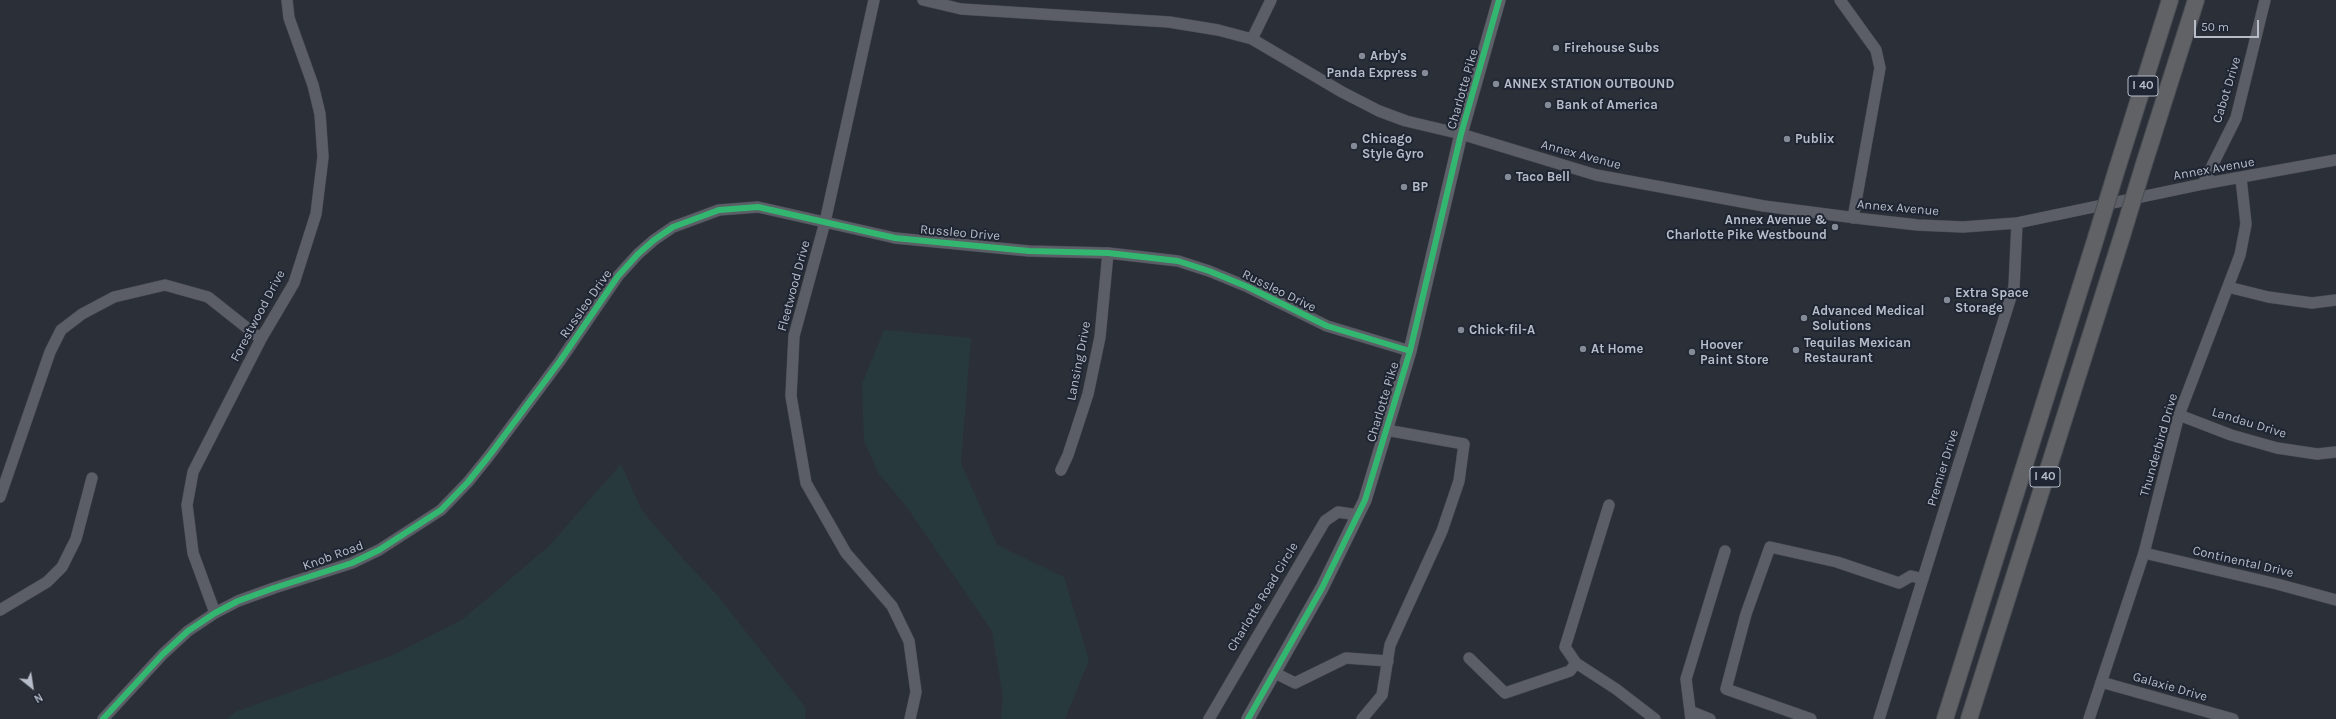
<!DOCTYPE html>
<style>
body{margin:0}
#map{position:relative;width:2336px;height:719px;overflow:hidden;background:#2b2f38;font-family:Karla,sans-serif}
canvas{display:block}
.north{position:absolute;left:12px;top:667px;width:40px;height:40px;-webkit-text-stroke:3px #1f2532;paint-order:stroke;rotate:150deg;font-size:11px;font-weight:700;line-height:16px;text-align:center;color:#b6bcc8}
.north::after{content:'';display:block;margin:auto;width:14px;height:18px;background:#b6bcc8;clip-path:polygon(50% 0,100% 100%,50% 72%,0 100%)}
.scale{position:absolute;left:2194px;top:20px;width:65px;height:18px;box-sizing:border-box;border:2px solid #b6bcc8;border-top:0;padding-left:5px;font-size:12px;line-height:14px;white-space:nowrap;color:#b6bcc8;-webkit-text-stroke:3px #1f2532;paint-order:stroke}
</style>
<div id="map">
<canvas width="2336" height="719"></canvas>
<div class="north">N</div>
<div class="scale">50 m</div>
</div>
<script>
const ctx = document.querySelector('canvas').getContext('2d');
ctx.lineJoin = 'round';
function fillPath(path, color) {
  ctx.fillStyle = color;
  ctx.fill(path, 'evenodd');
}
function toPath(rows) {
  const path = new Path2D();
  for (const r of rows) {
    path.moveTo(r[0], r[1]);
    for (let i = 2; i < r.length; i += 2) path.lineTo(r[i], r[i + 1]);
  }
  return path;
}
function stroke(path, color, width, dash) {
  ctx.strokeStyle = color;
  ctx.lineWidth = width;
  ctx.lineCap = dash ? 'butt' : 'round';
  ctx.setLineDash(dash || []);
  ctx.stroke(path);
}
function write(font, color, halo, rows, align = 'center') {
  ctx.font = font + ' Karla,sans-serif';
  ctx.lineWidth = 4;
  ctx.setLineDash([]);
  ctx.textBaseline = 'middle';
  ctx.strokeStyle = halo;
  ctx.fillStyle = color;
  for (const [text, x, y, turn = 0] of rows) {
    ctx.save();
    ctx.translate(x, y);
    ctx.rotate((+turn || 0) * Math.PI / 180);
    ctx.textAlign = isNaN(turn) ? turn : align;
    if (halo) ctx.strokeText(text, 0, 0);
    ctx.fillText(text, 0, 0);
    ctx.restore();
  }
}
fillPath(toPath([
 [884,330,971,338,961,463,997,545,1064,577,1089,660,1065,719,1001,719,1003,697,992,631,906,506,879,474,864,441,862,384],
 [621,464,641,509,684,560,718,596,805,707,805,719,227,719,235,712,391,656,463,619,549,546]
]), '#28393d');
const minor = toPath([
 [874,0,825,222,794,336,791,396,806,483,846,553,892,606,909,641,916,692,910,719],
 [923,0,961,9,1169,22,1218,30,1252,39,1342,92,1379,111,1406,121,1461,134,1596,175,1764,206,1864,219,1918,225,1963,227,2017,223,2203,184,2336,160],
 [1840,0,1876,50,1880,68,1853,218],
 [1252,39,1271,0],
 [2203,184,2236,118,2265,0],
 [2228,287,2268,297,2312,303,2336,300],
 [2179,415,2231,435,2277,448,2317,454,2336,452],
 [1061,470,1068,455,1088,394,1100,337,1108,253],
 [0,497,50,352,61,330,82,314,114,297,165,285,208,297,261,339],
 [1609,505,1565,647,1576,663,1616,689,1655,719],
 [2144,553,2277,584,2336,600],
 [0,610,47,582,62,567,76,539,92,478],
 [215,613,193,553,187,505,193,472,261,339,294,283,316,214,323,157,320,114,313,85,289,18,287,0],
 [1469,658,1505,693,1570,671,1576,663],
 [1273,672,1295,683,1346,658,1388,661],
 [2101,682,2233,719],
 [1690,711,1710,719],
 [103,719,163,654,188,631,215,613,238,601,274,588,352,563,379,550,441,510,468,482,489,456,560,361,618,276,638,254,654,240,673,227,719,210,758,207,895,238,1029,251,1108,253,1178,261,1209,271,1248,287,1327,326,1410,351],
 [1209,719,1325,521,1338,512,1358,515],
 [1362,719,1382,695,1390,645,1442,531,1459,481,1464,444,1386,430],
 [1691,719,1686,679,1725,551],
 [1811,719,1726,689,1746,614,1770,547,1837,562,1899,583,1911,576,1923,579],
 [1879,719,2014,287,2017,223],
 [2089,719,2144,553,2179,415,2240,255,2246,224,2241,178]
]);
const major = toPath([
 [1248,719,1322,588,1365,500,1410,351,1461,134,1499,0]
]);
const highway = toPath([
 [2143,167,2196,0],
 [2116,172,2170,0],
 [1945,719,2094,244],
 [1969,719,2122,236]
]);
stroke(minor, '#474a51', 12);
stroke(major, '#464a52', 14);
stroke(highway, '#484c53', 18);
stroke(minor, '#5b5e66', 11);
stroke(major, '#5d6168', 13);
stroke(highway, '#606266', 16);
const highwayBridge = toPath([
 [2122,236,2143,167],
 [2094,244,2116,172]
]);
stroke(highwayBridge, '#484c53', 18, []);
stroke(highwayBridge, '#606266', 16);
stroke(toPath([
 [103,719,163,654,188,631,215,613,238,601,274,588,352,563,379,550,441,510,468,482,489,456,560,361,618,276,638,254,654,240,673,227,719,210,758,207,895,238,1029,251,1108,253,1178,261,1209,271,1248,287,1327,326,1410,351],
 [1248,719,1322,588,1365,500,1410,351,1461,134,1499,0]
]), '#33b770', 6);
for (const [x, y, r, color] of [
 [1556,48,4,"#858b96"],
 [1362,56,4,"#858b96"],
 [1425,73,4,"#858b96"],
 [1496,84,4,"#858b96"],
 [1548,105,4,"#858b96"],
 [1787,139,4,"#858b96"],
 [1354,146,4,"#858b96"],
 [1508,177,4,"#858b96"],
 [1404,187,4,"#858b96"],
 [1835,227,4,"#858b96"],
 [1947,300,4,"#858b96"],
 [1804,318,4,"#858b96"],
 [1461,330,4,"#858b96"],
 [1583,349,4,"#858b96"],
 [1796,350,4,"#858b96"],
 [1692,352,4,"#858b96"]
]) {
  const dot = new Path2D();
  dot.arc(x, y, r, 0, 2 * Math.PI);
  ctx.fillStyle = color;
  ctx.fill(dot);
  stroke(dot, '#1f2532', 1.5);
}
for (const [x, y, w] of [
 [2143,86,30],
 [2045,477,30]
]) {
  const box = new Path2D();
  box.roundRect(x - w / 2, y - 10, w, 20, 3);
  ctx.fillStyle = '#1f2532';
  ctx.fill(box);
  stroke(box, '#b6bcc8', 1);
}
write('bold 12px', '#b6bcc8', null, [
 ["I 40",2143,86],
 ["I 40",2045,477]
]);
write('bold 13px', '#b6bcc8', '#1f2532', [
 ["Firehouse Subs",1564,48],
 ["Arby's",1370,56],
 ["Panda Express",1417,73,"right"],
 ["ANNEX STATION OUTBOUND",1504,84],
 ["Bank of America",1556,105],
 ["Chicago",1362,139],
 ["Style Gyro",1362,154],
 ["Publix",1795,139],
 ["Taco Bell",1516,177],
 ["BP",1412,187],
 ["Annex Avenue &",1827,220,"right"],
 ["Charlotte Pike Westbound",1827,235,"right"],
 ["Extra Space",1955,293],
 ["Storage",1955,308],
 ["Advanced Medical",1812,311],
 ["Solutions",1812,326],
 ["Chick-fil-A",1469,330],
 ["Tequilas Mexican",1804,343],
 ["Restaurant",1804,358],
 ["Hoover",1700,345],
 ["Paint Store",1700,360],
 ["At Home",1591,349]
], 'left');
write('13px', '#b6bcc8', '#1f2532', [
 ["Charlotte Pike",1463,89,-74],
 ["Cabot Drive",2227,90,-73],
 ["Annex Avenue",1581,155,15],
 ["Annex Avenue",2214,169,-10],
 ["Annex Avenue",1898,208,5],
 ["Russleo Drive",960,233,5],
 ["Fleetwood Drive",794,286,-75],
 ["Russleo Drive",1279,291,26],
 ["Russleo Drive",586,304,-55],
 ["Forestwood Drive",258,316,-62],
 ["Lansing Drive",1079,361,-79],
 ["Charlotte Pike",1383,402,-73],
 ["Landau Drive",2249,423,17],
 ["Thunderbird Drive",2159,445,-74],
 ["Premier Drive",1943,468,-73],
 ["Knob Road",333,556,-20],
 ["Continental Drive",2243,562,13],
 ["Charlotte Road Circle",1263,597,-59],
 ["Galaxie Drive",2170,687,16]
]);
</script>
